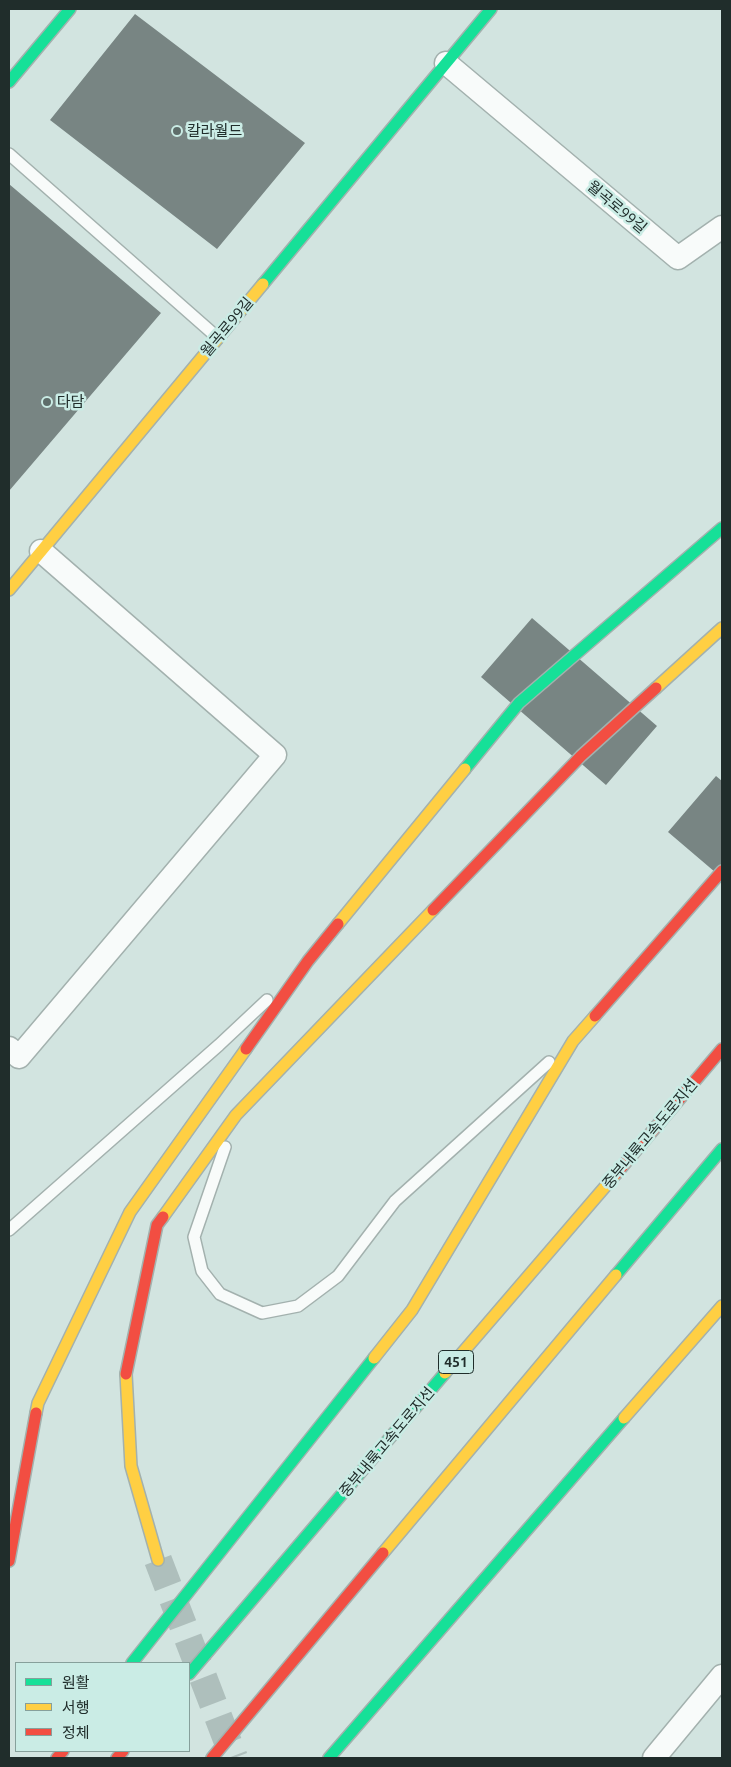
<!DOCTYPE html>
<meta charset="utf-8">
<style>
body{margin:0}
#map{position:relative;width:731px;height:1767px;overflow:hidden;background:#d2e4e0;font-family:Ubuntu,"Noto Sans KR",sans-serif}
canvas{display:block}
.frame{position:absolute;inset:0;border:10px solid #202d2b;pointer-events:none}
.legend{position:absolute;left:15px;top:1662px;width:175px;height:90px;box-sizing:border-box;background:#caece5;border:1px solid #86a09b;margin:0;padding:6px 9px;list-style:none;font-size:15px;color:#202d2b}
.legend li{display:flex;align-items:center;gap:10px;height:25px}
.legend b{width:25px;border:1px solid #86a09b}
</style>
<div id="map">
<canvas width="731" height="1767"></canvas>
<div class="frame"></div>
<ul class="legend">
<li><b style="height:6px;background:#16e098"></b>원활</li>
<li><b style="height:6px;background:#ffcf43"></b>서행</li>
<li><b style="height:6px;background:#f24e42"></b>정체</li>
</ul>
</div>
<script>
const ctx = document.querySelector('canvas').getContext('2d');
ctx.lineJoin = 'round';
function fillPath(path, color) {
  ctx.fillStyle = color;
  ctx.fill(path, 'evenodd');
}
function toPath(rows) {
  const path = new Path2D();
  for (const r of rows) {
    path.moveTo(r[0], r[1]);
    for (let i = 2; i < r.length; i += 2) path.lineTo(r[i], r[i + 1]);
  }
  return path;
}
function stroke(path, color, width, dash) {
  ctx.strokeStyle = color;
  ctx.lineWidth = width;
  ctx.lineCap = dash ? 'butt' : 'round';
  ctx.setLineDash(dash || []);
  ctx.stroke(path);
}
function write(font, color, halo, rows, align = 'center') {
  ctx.font = font + ' Ubuntu,"Noto Sans KR",sans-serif';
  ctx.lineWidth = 5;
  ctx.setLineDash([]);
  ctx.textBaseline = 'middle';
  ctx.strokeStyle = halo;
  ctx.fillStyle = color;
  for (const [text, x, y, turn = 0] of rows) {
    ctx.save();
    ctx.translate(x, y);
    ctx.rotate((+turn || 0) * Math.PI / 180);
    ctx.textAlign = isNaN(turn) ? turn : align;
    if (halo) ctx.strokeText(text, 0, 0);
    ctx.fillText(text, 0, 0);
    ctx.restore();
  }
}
fillPath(toPath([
 [135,14,305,143,217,249,50,120],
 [9,184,161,313,9,491],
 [532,618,657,726,606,785,481,677],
 [716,776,722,781,722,878,668,832]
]), '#788583');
stroke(toPath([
 [158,1560,234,1758]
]), '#aebfbc', 28, [28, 14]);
const lane = toPath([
 [9,154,218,338],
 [225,1147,194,1237,202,1271,220,1294,262,1313,298,1306,338,1276,395,1201,549,1062],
 [9,1230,219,1045,267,1000]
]);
const street = toPath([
 [446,63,678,258,722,227],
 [9,1048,19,1057,275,755,41,551],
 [654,1758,722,1676]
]);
const fast = toPath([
 [9,82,70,9],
 [263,284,491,9],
 [465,769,519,703,722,528],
 [616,1275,722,1149],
 [132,1663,374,1358],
 [189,1674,445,1373],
 [329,1758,624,1418]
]);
const slow = toPath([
 [9,590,263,284],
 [656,688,722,628],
 [338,924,465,769],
 [163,1217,236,1115,433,910],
 [374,1358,412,1310,573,1041,595,1016],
 [445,1373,616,1174],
 [126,1374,131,1466,158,1560],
 [36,1413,38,1403,130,1212,246,1049],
 [624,1418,722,1306],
 [383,1553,616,1275]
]);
const jam = toPath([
 [433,910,581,756,656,688],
 [595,1016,722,871],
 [246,1049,308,961,338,924],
 [616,1174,722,1049],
 [126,1374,157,1225,163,1217],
 [9,1561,36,1413],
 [57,1758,63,1751],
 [117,1758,123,1751],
 [212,1758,383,1553]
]);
stroke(lane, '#a3b1ae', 14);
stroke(street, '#a3b1ae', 25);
stroke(fast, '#a3b1ae', 14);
stroke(slow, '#a3b1ae', 14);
stroke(jam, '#a3b1ae', 14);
stroke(lane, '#f8fbfa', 11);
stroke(street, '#f8fbfa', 22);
stroke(fast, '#16e098', 11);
stroke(slow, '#ffcf43', 11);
stroke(jam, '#f24e42', 11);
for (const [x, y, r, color] of [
 [177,131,5,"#5e6d6a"],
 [47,402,5,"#5e6d6a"]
]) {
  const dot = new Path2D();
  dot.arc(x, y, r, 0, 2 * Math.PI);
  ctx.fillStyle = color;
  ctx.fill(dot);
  stroke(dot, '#caece5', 2);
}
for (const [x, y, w] of [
 [456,1362,35]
]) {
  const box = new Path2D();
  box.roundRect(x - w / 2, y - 11.5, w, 23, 4);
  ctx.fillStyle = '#caece5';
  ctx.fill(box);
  stroke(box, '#202d2b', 1);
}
write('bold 14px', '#202d2b', null, [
 ["451",456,1362]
]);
write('15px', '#202d2b', '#caece5', [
 ["칼라월드",187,131],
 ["다담",57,402]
], 'left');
write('15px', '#202d2b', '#caece5', [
 ["월곡로99길",617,207,40],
 ["월곡로99길",227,327,-50],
 ["중부내륙고속도로지선",650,1134,-50],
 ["중부내륙고속도로지선",387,1442,-50]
]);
</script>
